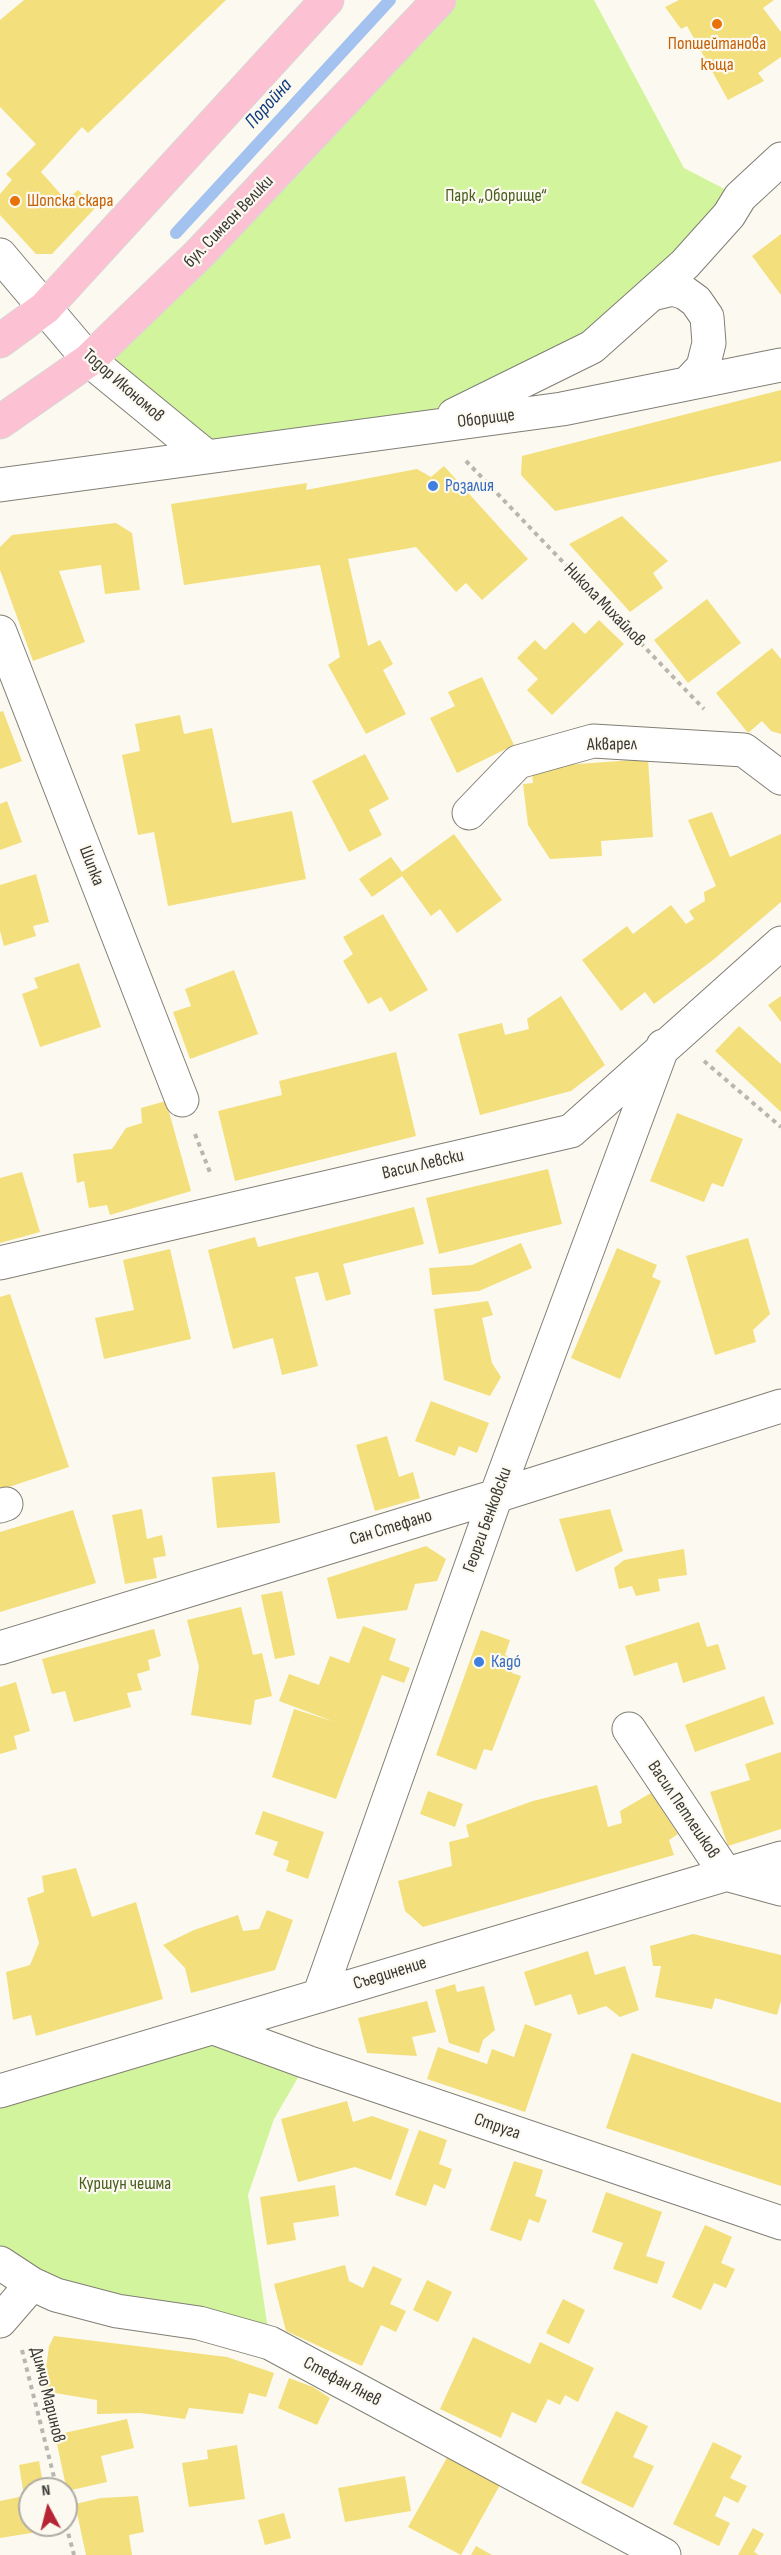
<!DOCTYPE html>
<meta charset="utf-8">
<style>
body{margin:0}
#map{position:relative;width:781px;height:2555px;overflow:hidden;background:#fcfaf0;font-family:"Sofia Sans Condensed",sans-serif}
canvas{display:block}
.north{position:absolute;left:18px;top:2477px;width:60px;height:60px;box-sizing:border-box;background:#fcfaf0;border:2px solid #aeaca5;border-radius:50%;rotate:353deg;font-size:16px;font-weight:700;line-height:24px;text-align:center;color:#393834}
.north::after{content:'';display:block;margin:auto;width:21px;height:27px;background:#b62534;clip-path:polygon(50% 0,100% 100%,50% 72%,0 100%)}
</style>
<div id="map">
<canvas width="781" height="2555"></canvas>
<div class="north">N</div>
</div>
<script>
const ctx = document.querySelector('canvas').getContext('2d');
ctx.lineJoin = 'round';
function fillPath(path, color) {
  ctx.fillStyle = color;
  ctx.fill(path, 'evenodd');
}
function toPath(rows) {
  const path = new Path2D();
  for (const r of rows) {
    path.moveTo(r[0], r[1]);
    for (let i = 2; i < r.length; i += 2) path.lineTo(r[i], r[i + 1]);
  }
  return path;
}
function stroke(path, color, width, dash) {
  ctx.strokeStyle = color;
  ctx.lineWidth = width;
  ctx.lineCap = dash ? 'butt' : 'round';
  ctx.setLineDash(dash || []);
  ctx.stroke(path);
}
function write(font, color, halo, rows, align = 'center') {
  ctx.font = font + ' "Sofia Sans Condensed",sans-serif';
  ctx.lineWidth = 4.5;
  ctx.setLineDash([]);
  ctx.textBaseline = 'middle';
  ctx.strokeStyle = halo;
  ctx.fillStyle = color;
  for (const [text, x, y, turn = 0] of rows) {
    ctx.save();
    ctx.translate(x, y);
    ctx.rotate((+turn || 0) * Math.PI / 180);
    ctx.textAlign = isNaN(turn) ? turn : align;
    if (halo) ctx.strokeText(text, 0, 0);
    ctx.fillText(text, 0, 0);
    ctx.restore();
  }
}
fillPath(toPath([
 [439,0,594,0,684,168,740,197,652,294,432,426,206,456,89,360],
 [214,2028,307,2062,274,2119,248,2195,270,2343,0,2263,0,2091]
]), '#d2f49d');
stroke(toPath([
 [176,233,390,0]
]), '#a4c2f0', 12);
fillPath(toPath([
 [24,0,226,0,88,133,82,127,41,172,66,200,78,190,96,207,52,254,36,254,0,215,0,194,12,180,6,174,36,144,0,107,0,20],
 [679,0,774,0,763,8,781,32,781,57,758,73,764,81,728,100,687,26,681,29,665,7],
 [781,234,781,295,752,256],
 [781,390,781,461,555,511,521,475,522,456],
 [444,466,528,559,482,600,466,583,456,592,416,547,348,559,368,646,380,640,393,664,383,670,406,714,366,734,328,665,340,657,320,565,184,585,171,504,307,483,306,490,417,469,431,477],
 [622,516,668,561,653,573,663,588,630,612,569,544],
 [116,523,132,533,140,590,105,594,101,565,59,571,85,642,33,661,0,570,0,547,12,535],
 [707,599,741,643,688,683,654,640],
 [599,620,624,644,552,715,527,690,538,679,517,658,535,640,545,650,573,622,585,634],
 [772,648,781,659,781,734,771,731,762,721,748,733,716,693],
 [482,677,514,745,457,773,430,718,455,706,448,692],
 [3,711,22,761,0,769,0,712],
 [180,715,184,734,212,728,232,823,292,811,306,879,168,906,154,832,138,835,122,755,140,751,135,724],
 [365,754,389,799,369,810,382,835,349,852,312,781],
 [648,759,653,837,601,841,602,856,550,859,528,825,523,784,533,783,532,774,550,766],
 [7,801,22,842,0,850,0,804],
 [712,812,730,857,781,834,781,902,713,960,654,1004,645,992,621,1011,582,960,627,926,633,934,671,905,686,924,694,919,689,911,705,901,704,892,716,886,688,820],
 [454,834,502,900,457,933,440,909,431,916,402,876,372,897,359,879,391,857,402,872],
 [36,874,49,922,33,926,36,936,4,946,0,931,0,885],
 [383,914,428,990,390,1012,381,997,368,1004,343,961,353,954,343,937],
 [79,963,101,1027,40,1047,22,994,38,988,34,978],
 [234,970,258,1034,190,1059,173,1012,191,1006,185,989],
 [561,996,605,1065,571,1091,480,1115,458,1034,502,1023,505,1035,529,1029,527,1019],
 [781,996,781,1022,768,1005],
 [739,1026,781,1064,781,1112,715,1051],
 [396,1052,416,1136,235,1181,218,1111,282,1095,279,1081],
 [166,1101,191,1191,110,1215,107,1205,89,1208,84,1181,77,1183,73,1154,112,1149,126,1128,142,1123,141,1108],
 [677,1113,743,1139,723,1187,712,1183,704,1202,650,1181],
 [548,1169,562,1224,439,1254,426,1198],
 [22,1172,40,1232,0,1243,0,1178],
 [414,1207,424,1244,343,1264,351,1294,326,1301,318,1272,295,1277,318,1366,282,1375,273,1338,233,1349,208,1250,255,1237,258,1247],
 [748,1238,770,1314,753,1330,756,1342,715,1355,686,1256],
 [521,1243,532,1268,479,1291,432,1295,429,1268,472,1265],
 [617,1248,657,1265,652,1277,661,1281,620,1379,571,1358],
 [170,1249,191,1339,104,1359,95,1318,134,1310,123,1260],
 [10,1294,69,1467,0,1490,0,1297],
 [488,1301,493,1315,482,1318,492,1363,501,1377,490,1396,444,1380,434,1309],
 [431,1401,489,1423,477,1453,459,1446,455,1456,415,1441],
 [387,1436,399,1477,413,1472,420,1498,375,1511,356,1445],
 [275,1472,280,1523,217,1528,212,1477],
 [142,1509,147,1539,162,1535,166,1556,153,1558,157,1578,125,1584,112,1515],
 [610,1509,623,1551,576,1572,559,1519],
 [73,1510,96,1583,0,1612,0,1532],
 [426,1546,446,1559,437,1581,415,1584,407,1610,337,1619,327,1578],
 [684,1549,687,1575,658,1579,660,1591,636,1596,632,1586,619,1589,614,1568,624,1560],
 [282,1591,295,1655,275,1659,261,1595],
 [241,1607,253,1655,262,1653,272,1696,255,1700,251,1725,191,1715,199,1667,187,1620],
 [699,1622,707,1647,718,1644,726,1669,683,1683,677,1662,634,1676,625,1646],
 [363,1626,396,1639,389,1660,410,1668,404,1683,382,1675,336,1799,272,1777,294,1709,335,1722,279,1701,289,1674,319,1685,330,1656,349,1663],
 [154,1629,161,1656,148,1660,150,1670,137,1674,142,1690,127,1693,131,1707,74,1722,65,1691,52,1694,42,1659],
 [481,1630,510,1640,505,1655,517,1659,512,1673,521,1676,492,1751,484,1749,476,1770,436,1755],
 [16,1682,30,1731,14,1736,17,1749,0,1754,0,1687],
 [764,1696,774,1724,695,1752,685,1725],
 [781,1752,781,1829,728,1846,710,1792,750,1780,745,1764],
 [597,1785,608,1827,622,1823,620,1811,651,1793,678,1834,669,1840,674,1855,423,1927,405,1911,398,1881,452,1866,449,1842,469,1837,466,1825,533,1801],
 [428,1791,463,1804,455,1827,420,1814],
 [263,1811,324,1832,308,1879,286,1871,289,1861,273,1855,278,1842,255,1834],
 [76,1868,92,1917,136,1902,163,1999,36,2036,31,2015,13,2020,6,1972,30,1965,39,1943,27,1898,44,1892,42,1876],
 [267,1910,293,1920,275,1970,191,1993,185,1968,163,1945,194,1930,238,1915,243,1931,259,1929],
 [693,1934,781,1955,781,2001,777,2015,715,1998,712,2009,655,1997,661,1966,653,1966,650,1946],
 [588,1951,595,1975,625,1966,639,2010,620,2017,606,2006,578,2015,571,1994,535,2006,524,1972],
 [455,1984,457,1992,484,1986,495,2030,483,2040,479,2053,449,2043,435,1990],
 [427,2001,436,2032,412,2037,417,2056,367,2053,358,2018],
 [525,2024,552,2034,525,2112,427,2079,438,2047,487,2064,492,2049,514,2057],
 [632,2053,781,2103,781,2186,606,2128],
 [347,2101,353,2122,372,2116,409,2129,391,2180,355,2167,298,2182,281,2119],
 [419,2130,447,2140,439,2164,452,2169,445,2189,434,2184,426,2206,395,2195],
 [514,2161,543,2170,535,2196,547,2200,539,2223,529,2219,521,2241,490,2230],
 [335,2185,339,2216,293,2223,296,2240,267,2245,260,2197],
 [606,2192,662,2212,646,2256,665,2262,657,2284,613,2269,623,2243,592,2232],
 [705,2225,732,2237,721,2263,735,2269,726,2288,714,2283,701,2310,672,2297],
 [345,2265,349,2281,363,2288,373,2266,402,2279,390,2304,406,2311,396,2332,381,2325,362,2366,286,2331,274,2284],
 [427,2280,452,2292,438,2322,413,2310],
 [563,2299,585,2310,569,2344,546,2333],
 [54,2336,227,2357,274,2373,266,2397,249,2393,243,2414,189,2408,185,2419,140,2413,97,2414,97,2400,43,2391,49,2346],
 [473,2337,530,2364,540,2342,594,2368,578,2402,565,2395,560,2405,548,2399,536,2423,512,2412,501,2438,440,2409],
 [289,2378,313,2387,330,2398,317,2425,278,2408],
 [616,2411,648,2426,633,2457,654,2466,633,2508,581,2483],
 [127,2419,134,2448,101,2456,107,2482,67,2491,55,2435],
 [713,2442,742,2456,730,2478,747,2486,738,2503,724,2496,715,2516,730,2523,719,2546,673,2524],
 [237,2445,245,2499,189,2507,182,2463,208,2459,207,2450],
 [448,2456,500,2485,461,2555,408,2527],
 [39,2461,44,2489,30,2489,30,2525,50,2525,50,2530,0,2538,0,2501,24,2496,19,2465],
 [405,2476,411,2511,345,2522,338,2488],
 [138,2496,144,2532,129,2535,132,2555,86,2555,75,2504,101,2498],
 [284,2513,291,2538,265,2545,258,2520],
 [753,2528,764,2534,754,2552,759,2555,738,2555],
 [476,2546,492,2555,471,2555]
]), '#f3df7c');
const minor = toPath([
 [0,255,89,360,206,456],
 [652,294,673,289,685,293,696,301,707,317,709,343,703,367,687,384],
 [454,415,592,347,685,264,729,215,740,197,781,159],
 [0,485,562,409,781,365],
 [0,632,182,1100],
 [469,813,518,762,593,741,744,750,781,778],
 [0,1263,571,1131,781,943],
 [0,1506,6,1504],
 [0,1648,496,1496,781,1406],
 [629,1729,726,1874,781,1889],
 [319,1996,496,1496,663,1046],
 [214,2028,307,2062,781,2223],
 [0,2091,781,1858],
 [0,2263,32,2284,56,2295,117,2311,199,2323,270,2343,664,2555],
 [0,2321,32,2284]
]);
const major = toPath([
 [0,341,45,308,327,0],
 [0,422,89,360,200,253,439,0]
]);
stroke(minor, '#807e75', 35);
stroke(major, '#d7d7d6', 35);
stroke(toPath([
 [466,461,704,709],
 [704,1061,781,1127],
 [195,1134,211,1175],
 [22,2350,57,2489],
 [66,2525,74,2555]
]), '#b8b6ae', 4, [4.5, 4.5]);
stroke(minor, '#fff', 33);
stroke(major, '#fcc2d3', 33);
for (const [x, y, r, color] of [
 [717,24,6,"#e8710a"],
 [15,201,6,"#e8710a"],
 [433,486,6,"#3f7fe0"],
 [479,1662,6,"#3f7fe0"]
]) {
  const dot = new Path2D();
  dot.arc(x, y, r, 0, 2 * Math.PI);
  ctx.fillStyle = color;
  ctx.fill(dot);
  stroke(dot, '#fcfaf0', 2);
}
write('18px', '#c56008', '#fcfaf0', [
 ["Попшейтанова",717,44],
 ["къща",717,65],
 ["Шопска скара",27,201,"left"]
]);
write('18px', '#4a5f21', '#fcfaf0', [
 ["Парк „Оборище“",496,196],
 ["Куршун чешма",125,2184]
]);
write('18px', '#393834', '#fcfaf0', [
 ["бул. Симеон Велики",229,222,-46],
 ["Тодор Икономов",123,386,41],
 ["Оборище",486,419,-7],
 ["Никола Михайлов",604,605,46],
 ["Акварел",612,745,-1],
 ["Шипка",91,866,69],
 ["Васил Левски",423,1165,-13],
 ["Георги Бенковски",488,1520,-70],
 ["Сан Стефано",391,1528,-17],
 ["Васил Петлешков",683,1810,56],
 ["Съединение",390,1974,-17],
 ["Струга",497,2127,19],
 ["Стефан Янев",342,2382,28],
 ["Димчо Маринов",47,2395,76]
]);
write('18px', '#366cbe', '#fcfaf0', [
 ["Розалия",445,486],
 ["Кадó",491,1662]
], 'left');
write('italic 20px', '#103b7d', '#fcfaf0', [
 ["Поройна",269,104,-48]
]);
</script>
